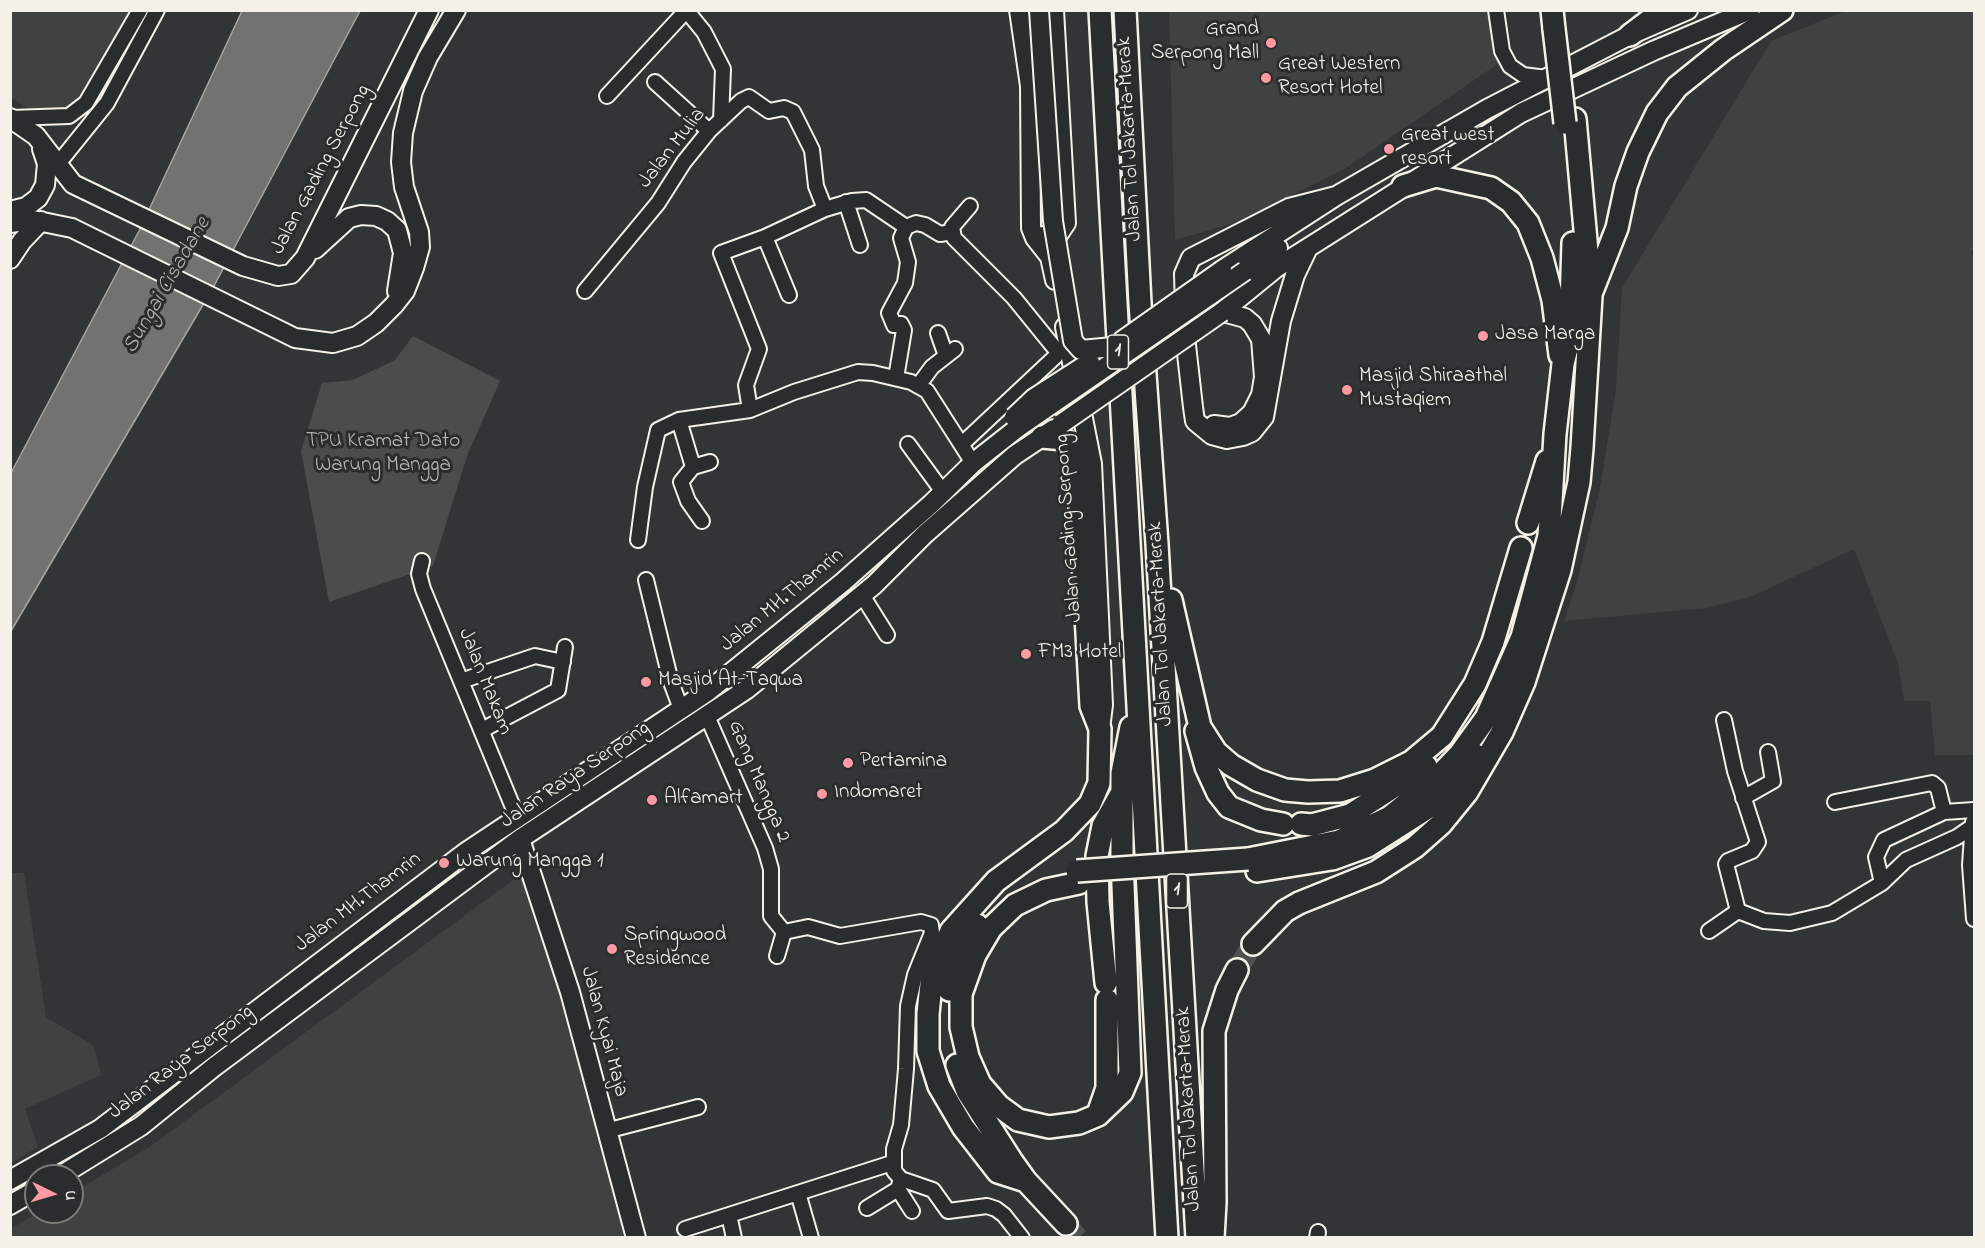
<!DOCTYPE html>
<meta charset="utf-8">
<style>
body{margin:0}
#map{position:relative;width:1985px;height:1248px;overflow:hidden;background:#323535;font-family:"Indie Flower",sans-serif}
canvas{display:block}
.frame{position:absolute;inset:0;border:12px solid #f4f1e8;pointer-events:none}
.north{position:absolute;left:24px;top:1164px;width:60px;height:60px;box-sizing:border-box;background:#2a2d2e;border:2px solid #7b7b78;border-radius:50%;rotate:95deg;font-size:16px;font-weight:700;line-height:24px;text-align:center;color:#f4f1e8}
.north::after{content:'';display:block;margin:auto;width:21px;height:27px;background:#ff9aa2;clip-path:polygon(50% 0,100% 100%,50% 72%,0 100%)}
</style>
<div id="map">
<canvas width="1985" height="1248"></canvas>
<div class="frame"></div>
<div class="north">U</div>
</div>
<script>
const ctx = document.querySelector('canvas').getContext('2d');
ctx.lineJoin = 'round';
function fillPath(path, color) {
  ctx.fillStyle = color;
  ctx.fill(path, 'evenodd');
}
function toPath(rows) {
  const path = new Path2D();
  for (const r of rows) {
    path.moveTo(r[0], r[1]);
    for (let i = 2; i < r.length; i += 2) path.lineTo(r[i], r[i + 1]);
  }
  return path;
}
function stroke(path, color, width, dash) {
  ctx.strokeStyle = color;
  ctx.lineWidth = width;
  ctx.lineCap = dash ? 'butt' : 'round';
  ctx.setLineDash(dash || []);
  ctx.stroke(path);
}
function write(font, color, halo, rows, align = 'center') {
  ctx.font = font + ' "Indie Flower",sans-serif';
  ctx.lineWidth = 6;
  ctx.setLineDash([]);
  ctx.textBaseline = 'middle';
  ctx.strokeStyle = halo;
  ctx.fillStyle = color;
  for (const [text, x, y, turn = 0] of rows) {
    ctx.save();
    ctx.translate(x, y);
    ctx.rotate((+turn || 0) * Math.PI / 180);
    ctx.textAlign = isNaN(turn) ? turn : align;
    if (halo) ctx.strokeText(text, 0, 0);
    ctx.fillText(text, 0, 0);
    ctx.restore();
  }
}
fillPath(toPath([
 [1848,10,1974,11,1974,250,1971,252,1974,262,1974,755,1935,755,1930,701,1904,701,1898,663,1854,549,1750,597,1706,608,1564,621,1577,582,1600,488,1616,389,1622,288,1771,41],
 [11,11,129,11,83,98,61,111,30,110,14,99,11,99],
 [1169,11,1493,11,1499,63,1343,170,1234,223,1175,240],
 [528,869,631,1237,11,1238,10,1229,39,1212,72,1212,72,1193,151,1146],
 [10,873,24,873,46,1017,94,1046,101,1075,25,1109,38,1147,11,1163]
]), '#404242');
fillPath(toPath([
 [413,336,500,381,467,456,433,566,329,602,301,451,322,383,353,380,395,360]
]), '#4b4d4c');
const water = toPath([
 [242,11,360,11,214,286,11,631,11,473,139,231,242,11]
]);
fillPath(water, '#727370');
stroke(water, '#a6a5a0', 1.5);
stroke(toPath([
 [1237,970,1253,944],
 [1066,1224,1078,1238]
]), '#4f5150', 21, [21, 10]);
const minor = toPath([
 [686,10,704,32,723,69,721,120],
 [1496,10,1502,51,1510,66,1523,75,1546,78],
 [655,82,709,131],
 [607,96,685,12],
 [11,118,69,116,86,103,140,10],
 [57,165,107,103,157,10],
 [846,202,860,245],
 [906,227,916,223,925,225,940,234,952,232],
 [765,237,789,295],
 [585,291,658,203,684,162,709,131,741,101,749,97,769,111,784,108,793,112,812,150,816,186,825,209,852,201,866,200,906,227],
 [938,333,946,356],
 [896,378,904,330,901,324,894,325,889,313,905,283,908,262,901,238,906,227],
 [918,386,932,367,955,349],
 [750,410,746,385,759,349,721,253,765,237,825,209],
 [679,420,693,467,710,462],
 [908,444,943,492],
 [962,444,1056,356,1057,351,1014,298,954,238,952,227,970,206],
 [693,467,681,482,688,501,702,521],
 [638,540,645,487,658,430,679,420,750,410,794,392,858,372,873,373,911,382,927,391,973,463],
 [422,561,419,574,423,589,517,817],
 [646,580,671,682,681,709],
 [862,595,887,635],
 [461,681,535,656,563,662],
 [707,716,765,848,771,869,771,916,784,932],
 [1724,720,1735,771,1758,842,1752,851,1728,861,1726,864,1738,911],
 [482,730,558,690,565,647],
 [1743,798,1773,781,1768,752],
 [1835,802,1932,783,1938,788,1944,812,1974,810],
 [1973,822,1970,865,1974,919],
 [1882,883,1906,860,1957,837,1973,826],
 [1709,931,1738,911,1764,921,1790,923,1832,913,1882,883,1876,857,1884,840,1944,812],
 [784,932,808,927,840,936,921,922,931,925,932,933,915,975,908,1006,906,1069,901,1125,894,1149,894,1171,901,1179,933,1190,948,1211,987,1206,996,1209,1004,1215,1022,1238],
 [777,956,784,932],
 [606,1131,698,1107],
 [901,1179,898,1189,912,1211],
 [798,1193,811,1238],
 [867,1208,898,1189],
 [685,1229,729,1215],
 [734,1238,729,1215,892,1163],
 [1317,1238,1318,1232]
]);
const major = toPath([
 [1019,10,1030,86,1031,228,1035,238,1050,257,1055,280],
 [10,118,36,136,73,184,243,266,278,276,291,274,305,258,429,10],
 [10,211,26,207,38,198,45,185,47,164,42,149],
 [10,223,33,220,72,228,295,338,333,343,357,336,376,323,394,305,405,291,414,268,420,247,419,232,404,187,401,162,403,133,413,91,428,57,456,10],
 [1043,236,1058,235,1066,223,1054,10],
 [315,249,349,218,361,215,376,216,387,221,397,230,403,253,397,291],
 [1307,250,1295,275,1281,321,1264,417,1252,432,1243,436,1227,439,1212,435,1195,421,1193,407,1186,345,1184,274,1191,258,1289,208,1336,196],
 [10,259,22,241,41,221],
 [1222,270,1336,196,1487,109,1630,35,1688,10],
 [1245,271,1278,248],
 [1222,312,1276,268,1521,113,1653,51,1750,10],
 [1065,327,1092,464,1103,705,1100,729],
 [1214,425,1230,427,1241,423,1252,413,1261,395,1264,377,1261,339,1252,324,1245,318,1223,312],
 [520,839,570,992,636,1238],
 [60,1176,141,1126,214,1067,520,839,747,689,874,585,925,534,1015,455,1054,429],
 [10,1180,100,1129,466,852,707,692,843,582,931,504,973,463,1020,426],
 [10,1205,36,1190]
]);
const highway = toPath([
 [1100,10,1167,1238],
 [1125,10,1140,303,1157,544,1197,1238],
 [1552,10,1554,29],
 [1630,35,1663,10],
 [1403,186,1436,176,1491,188,1511,202,1528,223,1542,258,1553,300,1560,355],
 [1591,294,1617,228,1626,186,1638,152,1657,113,1677,87,1723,50,1782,10],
 [1528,523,1547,461],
 [1171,600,1200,727,1216,752,1231,765,1257,780,1285,790,1308,792,1340,791,1375,780,1411,762,1442,736,1475,684,1493,642,1521,548],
 [1196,731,1206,767,1218,793,1229,807,1261,820,1283,824],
 [1301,824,1312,825,1350,815,1426,766],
 [1248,859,1339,841,1390,817,1433,782,1460,754,1486,718,1522,637,1549,536,1555,434,1563,364,1570,336,1573,243],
 [1257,871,1332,859,1368,846,1434,804,1476,755],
 [1079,883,1046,890,1015,905,991,928,975,955,961,994,961,1027,968,1057,980,1084,999,1106,1018,1120,1049,1127,1079,1123,1098,1115,1122,1092,1130,1073,1122,858,1122,773,1131,727],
 [1253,944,1285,911,1299,903,1376,872,1415,847,1441,824,1467,792,1502,732,1524,682,1560,570,1579,482,1582,448,1591,296,1575,119],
 [1106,983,1098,902,1097,856,1103,826,1121,794],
 [949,990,960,952,977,925],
 [957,1065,967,1091,1011,1160,1026,1181,1066,1224],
 [1098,1114,1107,1088,1107,1000],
 [1026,1181,998,1172,963,1127,939,1086,928,1051,928,1014,932,974,951,931,996,881,1064,831,1090,804,1099,783,1100,729,1091,706,1077,454,1064,439,1042,437],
 [1213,1238,1215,1202,1214,1031,1227,990,1237,970]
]);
stroke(minor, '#f4f1e8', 18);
stroke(major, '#f4f1e8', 22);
stroke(highway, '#f4f1e8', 26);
stroke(minor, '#2a2d2e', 14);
stroke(major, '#2a2d2e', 18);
stroke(highway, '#2a2d2e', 21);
const majorBridge = toPath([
 [1039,10,1053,221,1073,341,1081,350,1113,347],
 [1120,342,1222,270],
 [1014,417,1034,398,1090,362],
 [1061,424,1222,312],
 [1020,426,1245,271]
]);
const highwayBridge = toPath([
 [1554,29,1565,123],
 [1077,871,1248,859]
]);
stroke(majorBridge, '#f4f1e8', 22, []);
stroke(highwayBridge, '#f4f1e8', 26, []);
stroke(majorBridge, '#2a2d2e', 18);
stroke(highwayBridge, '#2a2d2e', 21);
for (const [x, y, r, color] of [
 [1271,43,6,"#ff9aa2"],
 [1266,78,6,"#ff9aa2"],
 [1389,149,6,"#ff9aa2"],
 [1483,336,6,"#ff9aa2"],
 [1347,390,6,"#ff9aa2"],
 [1026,654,6,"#ff9aa2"],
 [646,682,6,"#ff9aa2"],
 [848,763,6,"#ff9aa2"],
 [822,794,6,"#ff9aa2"],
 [652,800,6,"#ff9aa2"],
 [444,863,6,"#ff9aa2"],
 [612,949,6,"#ff9aa2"]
]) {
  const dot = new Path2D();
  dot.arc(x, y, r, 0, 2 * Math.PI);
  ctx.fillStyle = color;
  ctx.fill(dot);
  stroke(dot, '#2a2d2e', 2);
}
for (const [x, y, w] of [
 [1118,352,21],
 [1177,891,21]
]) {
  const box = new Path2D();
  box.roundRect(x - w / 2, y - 17, w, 34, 4.5);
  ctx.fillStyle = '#2a2d2e';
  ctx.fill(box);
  stroke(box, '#f4f1e8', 1.5);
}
write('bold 20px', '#f4f1e8', null, [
 ["1",1118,352],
 ["1",1177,891]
]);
write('21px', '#f4f1e8', '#2a2d2e', [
 ["Grand",1259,31,"right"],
 ["Serpong Mall",1259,55,"right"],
 ["Great Western",1278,66],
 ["Resort Hotel",1278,90],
 ["Great west",1401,137],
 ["resort",1401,161],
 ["Jasa Marga",1495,336],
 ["Masjid Shiraathal",1359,378],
 ["Mustaqiem",1359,402],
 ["FM3 Hotel",1038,654],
 ["Masjid At-Taqwa",658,682],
 ["Pertamina",860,763],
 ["Indomaret",834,794],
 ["Alfamart",664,800],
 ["Warung Mangga 1",456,863],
 ["Springwood",624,937],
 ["Residence",624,961]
], 'left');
write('21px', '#f4f1e8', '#2a2d2e', [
 ["Jalan Tol Jakarta–Merak",1131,139,-93],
 ["Jalan Mulia",673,149,-52],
 ["Jalan Gading Serpong",322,170,-62],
 ["Jalan Gading Serpong",1070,528,-94],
 ["Jalan MH.Thamrin",783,601,-39],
 ["Jalan Tol Jakarta–Merak",1162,624,-93],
 ["Jalan Makam",484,682,68],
 ["Jalan Raya Serpong",576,776,-34],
 ["Gang Mangga 2",758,782,67],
 ["Jalan MH.Thamrin",359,903,-37],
 ["Jalan Kyai Maja",603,1032,75],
 ["Jalan Raya Serpong",182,1063,-37],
 ["Jalan Tol Jakarta–Merak",1190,1109,-93]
]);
write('21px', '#b9b8b1', '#2a2d2e', [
 ["TPU Kramat Dato",383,443],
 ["Warung Mangga",383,467]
]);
write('italic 22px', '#b3b2ac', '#2a2d2e', [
 ["Sungai Cisadane",168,286,-60]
]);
</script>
